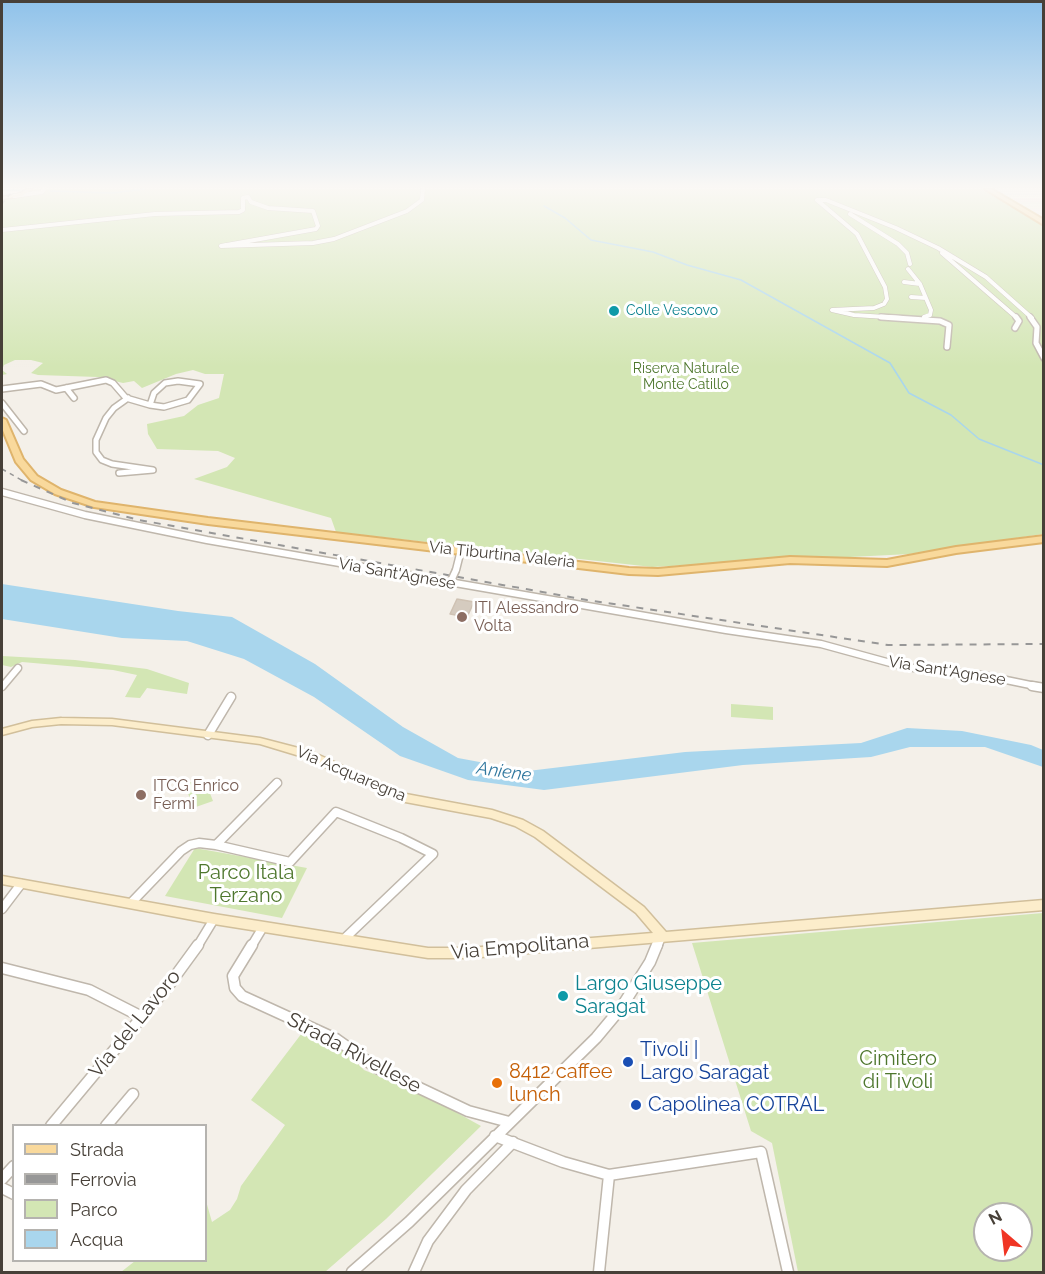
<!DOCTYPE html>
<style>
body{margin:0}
#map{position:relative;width:1045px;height:1274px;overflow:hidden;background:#f4f0e9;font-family:Raleway,sans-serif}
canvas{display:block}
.frame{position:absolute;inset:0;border:3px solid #474038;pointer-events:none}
.legend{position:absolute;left:12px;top:1124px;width:195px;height:138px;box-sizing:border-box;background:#fff;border:2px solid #b5b3af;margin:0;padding:8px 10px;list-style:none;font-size:18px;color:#474038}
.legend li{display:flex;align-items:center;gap:12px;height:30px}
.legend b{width:30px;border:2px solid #b5b3af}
.north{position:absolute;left:973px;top:1202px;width:60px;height:60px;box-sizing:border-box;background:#fff;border:2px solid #b5b3af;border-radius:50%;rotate:332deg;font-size:16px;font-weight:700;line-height:24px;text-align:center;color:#474038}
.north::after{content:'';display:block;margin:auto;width:21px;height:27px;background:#f03524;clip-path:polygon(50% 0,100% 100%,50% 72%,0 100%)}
</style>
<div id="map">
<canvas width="1045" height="1274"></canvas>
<div class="frame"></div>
<ul class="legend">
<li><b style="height:8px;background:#f9d99c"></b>Strada</li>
<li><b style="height:8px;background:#979797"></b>Ferrovia</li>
<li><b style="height:16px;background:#d3e6b4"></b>Parco</li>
<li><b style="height:16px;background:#a9d6ed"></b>Acqua</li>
</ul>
<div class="north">N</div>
</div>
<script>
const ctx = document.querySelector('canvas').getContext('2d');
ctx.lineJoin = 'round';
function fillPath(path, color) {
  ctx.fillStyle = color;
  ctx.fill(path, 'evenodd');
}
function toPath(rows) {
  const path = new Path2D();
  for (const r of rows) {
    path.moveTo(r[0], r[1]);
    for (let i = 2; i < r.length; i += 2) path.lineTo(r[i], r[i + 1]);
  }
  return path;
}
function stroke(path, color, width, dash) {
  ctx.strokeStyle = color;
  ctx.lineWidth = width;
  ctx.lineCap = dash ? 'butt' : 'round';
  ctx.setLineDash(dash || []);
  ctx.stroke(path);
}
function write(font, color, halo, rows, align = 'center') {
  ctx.font = font + ' Raleway,sans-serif';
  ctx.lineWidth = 6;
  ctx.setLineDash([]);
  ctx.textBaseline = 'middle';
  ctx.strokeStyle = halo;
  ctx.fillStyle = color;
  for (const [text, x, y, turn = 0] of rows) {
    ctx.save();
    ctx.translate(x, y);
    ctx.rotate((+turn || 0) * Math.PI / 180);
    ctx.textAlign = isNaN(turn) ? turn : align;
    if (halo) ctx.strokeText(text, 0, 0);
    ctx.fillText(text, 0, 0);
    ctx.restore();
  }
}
fillPath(toPath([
 [34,189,981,189,1043,226,1043,534,910,554,652,567,336,532,331,518,194,479,227,467,235,458,218,451,157,449,148,434,147,424,184,416,198,405,219,398,224,374,205,374,193,370,176,374,142,388,134,381,123,383,98,377,38,375,31,373,43,363,31,360,15,360,4,365,2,370,7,374,2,375,2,199,26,194],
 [2,656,75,660,147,669,189,683,187,694,147,688,140,698,125,697,137,675,113,670,22,662,11,667,2,665],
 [731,704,773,707,773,720,731,717],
 [204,778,213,801,193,808,185,784],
 [195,848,307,868,282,918,165,896],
 [1043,913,1043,1272,798,1272,772,1143,751,1131,692,943],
 [985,1214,1021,1214,1021,1250,985,1250],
 [305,1029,339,1044,364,1070,423,1094,481,1126,386,1219,325,1272,121,1272,135,1261,206,1260,206,1201,212,1222,230,1210,237,1199,241,1186,285,1125,251,1100]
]), '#d3e6b4');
fillPath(toPath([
 [2,584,178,611,232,617,315,664,403,727,458,758,528,771,685,752,861,743,907,728,962,731,1031,745,1043,750,1043,767,985,747,910,747,871,757,743,765,544,790,468,780,400,756,314,697,244,659,187,641,122,638,2,619]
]), '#a9d6ed');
stroke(toPath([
 [2,190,20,190],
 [50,191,112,193,145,189],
 [544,206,565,218,591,240,653,252,687,265,741,280,890,363,909,393,951,415,979,439,1044,465]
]), '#a9d6ed', 1.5);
const building = toPath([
 [457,599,474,602,467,617,450,614,457,599]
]);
fillPath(building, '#d5cbbf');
stroke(building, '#cfc2b3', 1.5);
const streetFar4 = toPath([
 [14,196,42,192,44,189],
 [850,214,898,244,907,253,910,264],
 [2,230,155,214,239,212,243,210,243,198,248,197,251,202,268,208,313,211,318,226,316,229,221,246,313,243,334,239,407,211,422,200,423,189],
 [942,253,1017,318],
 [908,269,920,284,931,310,930,315,924,317],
 [904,282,920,284],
 [911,297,926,298],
 [902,318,854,315,832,310,874,308,884,304,887,299,885,287,857,234,817,200,826,200,896,228,938,248,986,277,1032,318]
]);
const streetFar3 = toPath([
 [881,317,940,321,949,325,947,347],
 [1030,317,1037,327,1036,343,1044,358],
 [1015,328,1019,321,1016,317],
 [178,381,200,384,188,400,164,407,150,405,154,393,165,383,178,381],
 [66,388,74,398],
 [2,389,41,384,56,390,106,380,113,383,126,398,150,405],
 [2,403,24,431],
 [119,473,153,470,112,464,102,460,96,452,96,440,106,418,114,408,128,398]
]);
const streetFar2 = toPath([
 [2,492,85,515,207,540,726,630,821,644,905,667,982,675,1040,687],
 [456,570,461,550],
 [2,687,18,668]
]);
const streetFar1 = toPath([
 [1032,686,1044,688],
 [208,735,231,697],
 [216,845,277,783],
 [131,903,181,851,190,845,199,843,216,845,290,862,336,812,401,838,433,854,343,940],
 [2,909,21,884],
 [197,947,214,919],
 [251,947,263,927],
 [657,947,662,935]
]);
const street = toPath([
 [252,945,233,976,235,988,242,996,336,1039,377,1068,468,1111,509,1122],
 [2,968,89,990,140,1016],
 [51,1126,171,982,198,945],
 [106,1126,133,1094],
 [495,1136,563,1162,609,1175,761,1152,788,1272],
 [2,1179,14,1166],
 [2,1188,14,1194],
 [352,1272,409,1222,596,1038,621,1008,650,962,657,945],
 [414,1272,428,1241,466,1190,513,1142],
 [599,1272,609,1175]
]);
const secondary = toPath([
 [27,189,32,189,22,196,2,199,2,197,19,194,27,189],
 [61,718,112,719,260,738,310,751,406,794,492,810,523,820,543,831,644,907,666,932,1044,900,1044,910,469,958,428,958,214,924,2,884,2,876,214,914,428,948,469,948,653,933,636,913,535,837,515,826,491,818,400,801,303,757,260,744,112,725,61,724,32,727,2,735,2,729,32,721,61,718]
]);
const primary = toPath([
 [985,189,991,189,1044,220,1044,225,985,189],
 [2,418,6,420,23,459,37,476,61,490,95,502,208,518,629,568,658,569,790,557,887,560,956,547,1044,536,1044,542,956,553,887,566,790,563,658,575,629,574,208,524,94,507,55,494,31,480,16,462,2,428,2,418]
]);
stroke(streetFar4, '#bfb7ac', 5);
stroke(streetFar3, '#bfb7ac', 8);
stroke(streetFar2, '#bfb7ac', 9);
stroke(streetFar1, '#bfb7ac', 11);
stroke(street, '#bfb7ac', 13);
stroke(secondary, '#d1bf9b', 3);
stroke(primary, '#dfb46c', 4);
stroke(streetFar4, '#fff', 4);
stroke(streetFar3, '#fff', 5);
stroke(streetFar2, '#fff', 6);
stroke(streetFar1, '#fff', 8);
stroke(street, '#fff', 10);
fillPath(secondary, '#fcedcb');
fillPath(primary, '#f9d99c');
stroke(toPath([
 [2,204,14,189],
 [2,469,23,481]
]), '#979797', 1.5, [4.5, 4.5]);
stroke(toPath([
 [21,480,73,503,139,520,587,600,888,645,1044,644]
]), '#979797', 2, [7, 7]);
const streetBridge = toPath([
 [450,583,456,570]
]);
stroke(streetBridge, '#bfb7ac', 9, []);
stroke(streetBridge, '#fff', 6);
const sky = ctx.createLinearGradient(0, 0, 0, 367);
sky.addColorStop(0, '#8fc2ea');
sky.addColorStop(0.51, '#faf8f5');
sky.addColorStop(1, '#faf8f500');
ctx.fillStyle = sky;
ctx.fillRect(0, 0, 1045, 367);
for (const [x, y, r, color] of [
 [614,311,6,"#0f9aa8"],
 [462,617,6,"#8d6e63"],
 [141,795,6,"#8d6e63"],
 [563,996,6,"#0f9aa8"],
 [628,1062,6,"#1a4fb4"],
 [497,1083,6,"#e8710a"],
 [636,1105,6,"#1a4fb4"]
]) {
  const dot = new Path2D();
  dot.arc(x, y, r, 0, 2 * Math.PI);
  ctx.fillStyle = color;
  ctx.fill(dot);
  stroke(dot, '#fff', 2);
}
write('14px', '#0d838f', '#fff', [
 ["Colle Vescovo",626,311]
], 'left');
write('14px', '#4e772d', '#fff', [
 ["Riserva Naturale",686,369],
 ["Monte Catillo",686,385]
]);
write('16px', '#474038', '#fff', [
 ["Via Tiburtina Valeria",502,555,6],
 ["Via Sant'Agnese",397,574,10],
 ["Via Sant'Agnese",947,671,9],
 ["Via Acquaregna",351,774,23]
]);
write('16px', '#785e54', '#fff', [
 ["ITI Alessandro",474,608],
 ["Volta",474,626],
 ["ITCG Enrico",153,786],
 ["Fermi",153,804]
], 'left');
write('italic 18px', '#31789f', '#fff', [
 ["Aniene",504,772,8]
]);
write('20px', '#4e772d', '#fff', [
 ["Parco Itala",246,873],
 ["Terzano",246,896],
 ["Cimitero",898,1059],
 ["di Tivoli",898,1082]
]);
write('20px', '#474038', '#fff', [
 ["Via Empolitana",520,947,-5],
 ["Via del Lavoro",135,1024,-51],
 ["Strada Rivellese",354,1053,28]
]);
write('20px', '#0d838f', '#fff', [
 ["Largo Giuseppe",575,984],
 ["Saragat",575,1007]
], 'left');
write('20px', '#164399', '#fff', [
 ["Tivoli |",640,1050],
 ["Largo Saragat",640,1073],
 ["Capolinea COTRAL",648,1105]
], 'left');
write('20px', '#c56008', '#fff', [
 ["8412 caffee",509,1072],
 ["lunch",509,1095]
], 'left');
</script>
